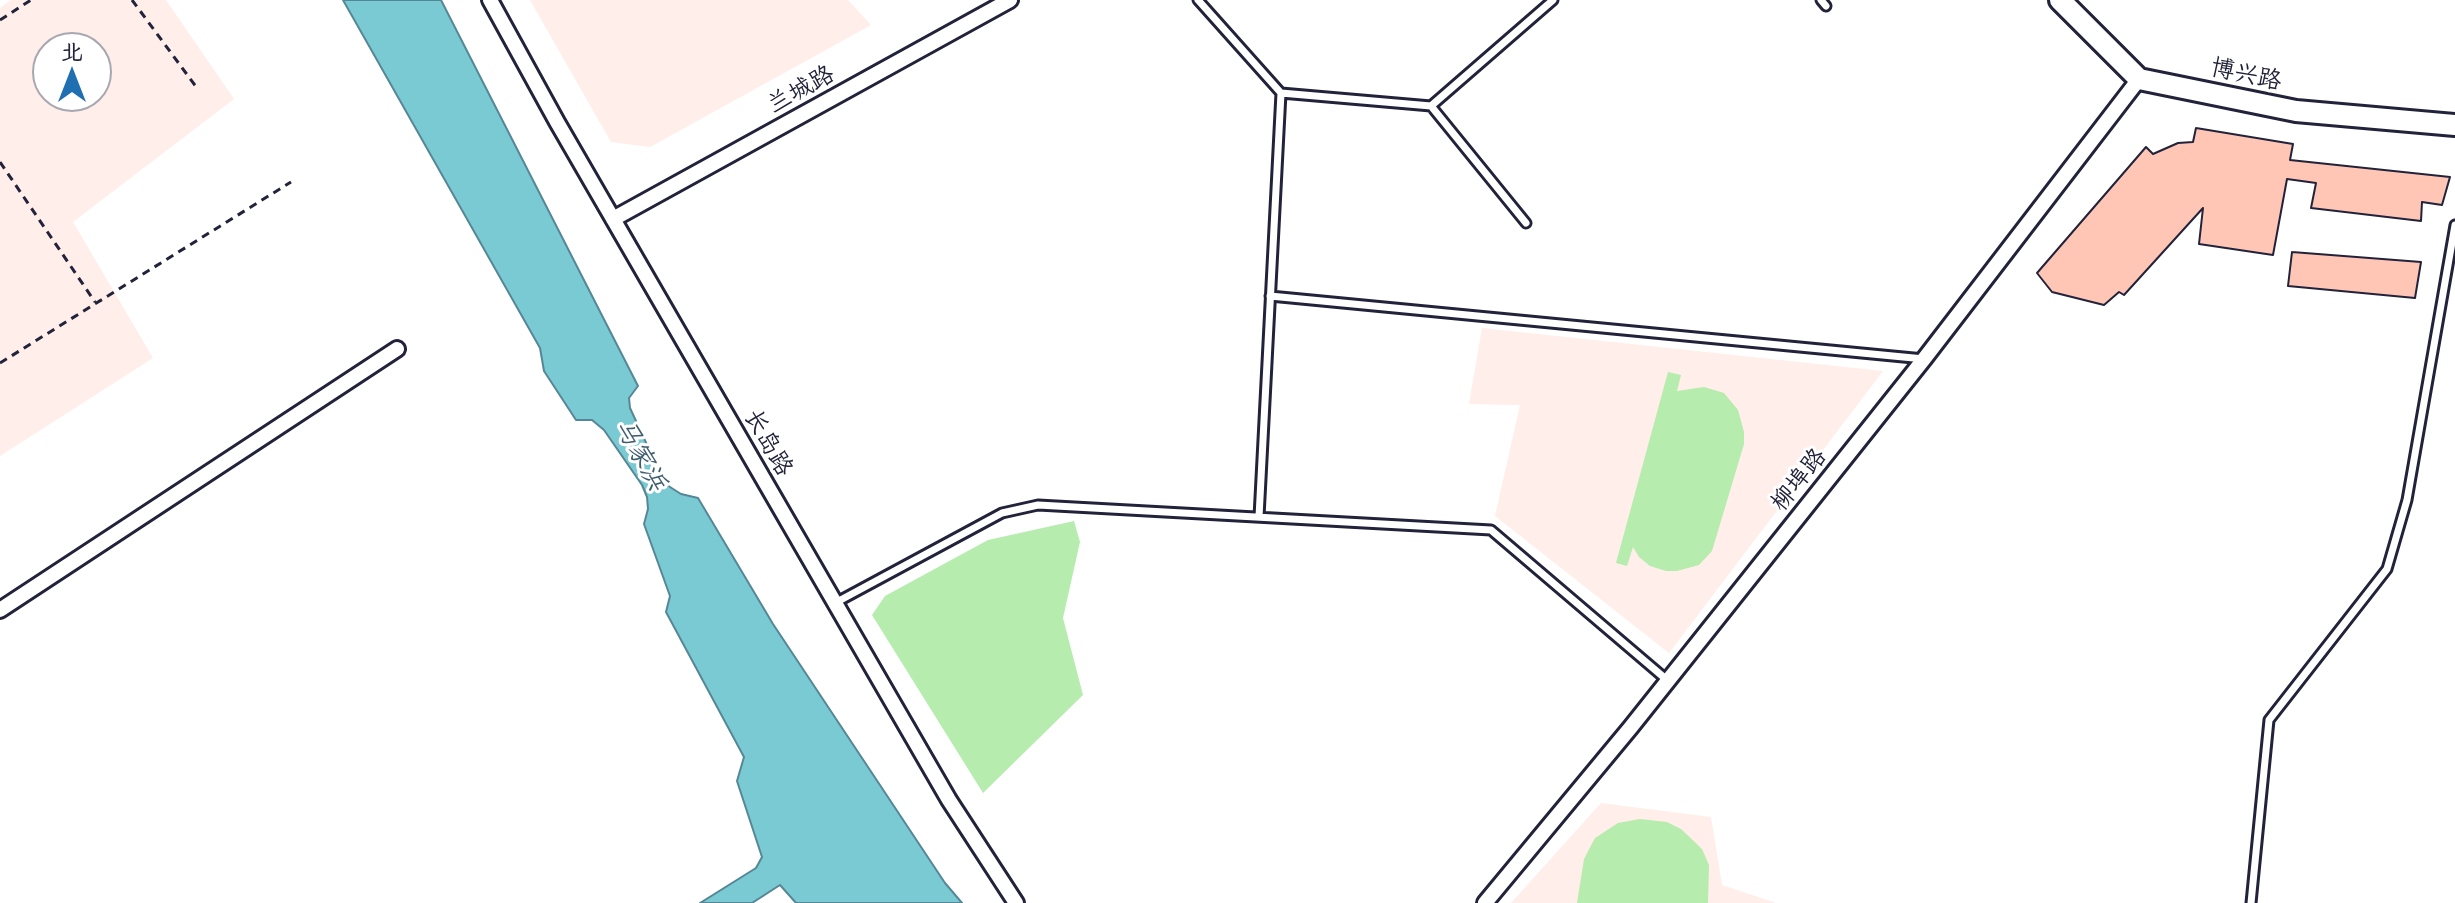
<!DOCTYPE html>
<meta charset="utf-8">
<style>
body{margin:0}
#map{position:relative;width:2455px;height:903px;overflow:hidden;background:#fff;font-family:"Playpen Sans","LXGW WenKai TC",sans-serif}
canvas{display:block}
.north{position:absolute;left:32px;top:32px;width:80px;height:80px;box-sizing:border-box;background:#fff;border:2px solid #a7a7b1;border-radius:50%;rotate:0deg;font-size:22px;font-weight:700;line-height:32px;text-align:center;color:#22223b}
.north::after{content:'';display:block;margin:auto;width:28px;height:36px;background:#1f6fb2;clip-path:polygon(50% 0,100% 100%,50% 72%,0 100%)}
</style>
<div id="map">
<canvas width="2455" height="903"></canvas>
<div class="north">北</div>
</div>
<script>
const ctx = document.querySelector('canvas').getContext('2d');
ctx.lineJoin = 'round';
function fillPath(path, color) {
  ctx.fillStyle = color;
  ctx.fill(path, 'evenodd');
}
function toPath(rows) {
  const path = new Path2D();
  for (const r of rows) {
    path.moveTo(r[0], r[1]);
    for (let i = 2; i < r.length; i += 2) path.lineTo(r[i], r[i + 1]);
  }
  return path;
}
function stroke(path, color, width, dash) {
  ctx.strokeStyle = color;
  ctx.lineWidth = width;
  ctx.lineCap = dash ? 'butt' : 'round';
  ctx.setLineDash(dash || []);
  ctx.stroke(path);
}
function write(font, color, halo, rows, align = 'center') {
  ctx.font = font + ' "Playpen Sans","LXGW WenKai TC",sans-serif';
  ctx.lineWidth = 6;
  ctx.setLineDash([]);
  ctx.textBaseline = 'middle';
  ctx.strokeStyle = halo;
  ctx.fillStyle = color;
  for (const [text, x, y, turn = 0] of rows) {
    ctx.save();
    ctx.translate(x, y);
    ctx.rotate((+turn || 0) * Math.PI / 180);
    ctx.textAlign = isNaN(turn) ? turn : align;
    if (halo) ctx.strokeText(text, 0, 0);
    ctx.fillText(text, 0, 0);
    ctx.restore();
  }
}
fillPath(toPath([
 [11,0,166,0,234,99,73,222,153,358,0,456,0,8],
 [48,48,96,48,96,96,48,96],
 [530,0,848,0,871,25,650,147,611,142],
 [1482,328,1883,371,1669,653,1495,516,1520,405,1469,404],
 [1601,803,1711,817,1722,885,1776,903,1511,903]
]), '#ffeee9');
fillPath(toPath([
 [1668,372,1681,375,1677,391,1704,387,1724,393,1738,410,1744,432,1744,444,1712,551,1699,565,1677,571,1666,571,1650,566,1639,557,1633,547,1627,566,1616,563],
 [1074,521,1080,542,1063,618,1083,695,983,793,872,615,885,596,988,540],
 [1640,819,1667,822,1681,829,1702,849,1709,865,1708,903,1577,903,1584,859,1595,838,1618,823]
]), '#b6ecae');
const water = toPath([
 [343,0,441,0,638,386,629,398,630,408,661,475,670,487,681,494,698,498,773,624,945,883,962,903,796,903,780,885,752,903,700,903,756,868,762,857,737,781,744,757,666,612,670,596,644,524,648,509,647,497,642,485,604,430,592,420,576,420,544,371,540,348,343,0]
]);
fillPath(water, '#79cad3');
stroke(water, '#568796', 2);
const building = toPath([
 [2196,128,2293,144,2290,160,2450,177,2442,205,2422,202,2421,221,2311,208,2316,183,2287,179,2273,255,2199,244,2203,208,2124,295,2119,292,2104,305,2052,292,2037,273,2146,147,2153,154,2178,143,2193,142,2196,128],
 [2292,252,2421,262,2415,298,2288,286,2292,252]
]);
fillPath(building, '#ffc6b5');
stroke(building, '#22223b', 2);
const lane = toPath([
 [1198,0,1281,93,1259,517],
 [1821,0,1826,6],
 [1281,93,1431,106,1553,0],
 [1431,106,1526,223],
 [1270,296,1924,359],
 [835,603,1002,513,1038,505,1491,530,1667,680],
 [2251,903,2269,720,2387,569,2407,500,2455,225]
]);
const street = toPath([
 [490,0,557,122,949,800,1016,903],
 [613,219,1010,0],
 [0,610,397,349],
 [1485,903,1631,727,1924,359,2139,79]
]);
const secondary = toPath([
 [2060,0,2139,79,2296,111,2455,125]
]);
stroke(lane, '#22223b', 13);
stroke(street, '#22223b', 20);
stroke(secondary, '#22223b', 26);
stroke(toPath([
 [132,0,197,88],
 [0,20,31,0],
 [0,162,95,302],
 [0,363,291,182]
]), '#22223b', 3, [8, 6]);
stroke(lane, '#fff', 7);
stroke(street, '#fff', 14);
stroke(secondary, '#fff', 20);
write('24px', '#22223b', '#fff', [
 ["博兴路",2246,75,12],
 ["兰城路",801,90,-29],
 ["长岛路",768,443,60],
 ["柳埠路",1799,480,-51]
]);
write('italic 26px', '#405d70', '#fff', [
 ["马家浜",640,455,61]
]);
</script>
